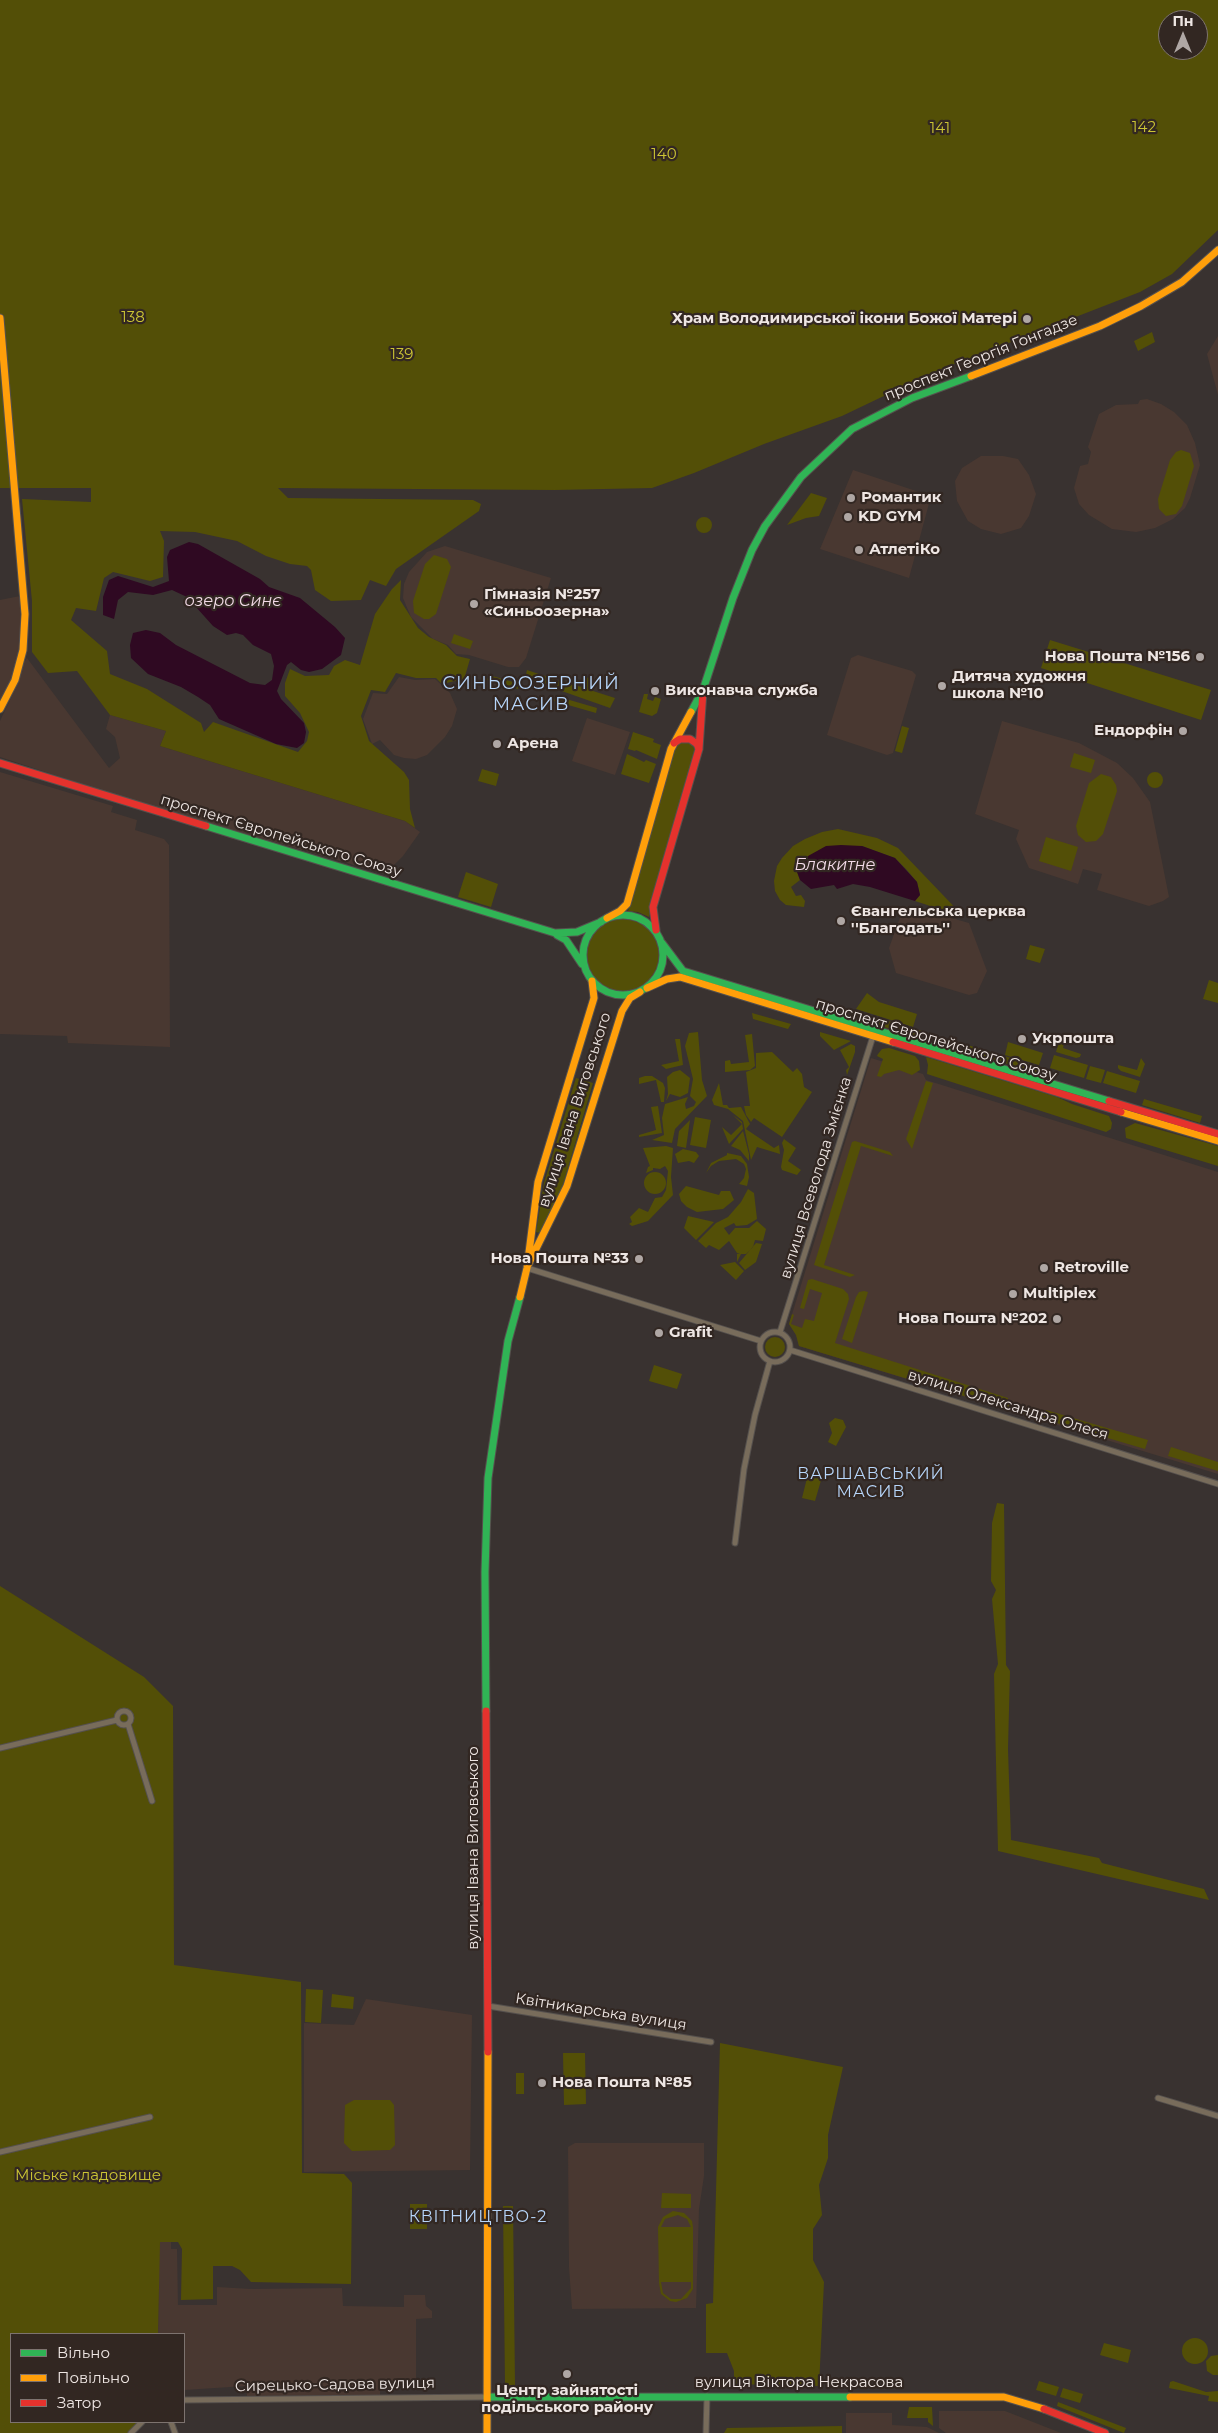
<!DOCTYPE html>
<meta charset="utf-8">
<style>
body{margin:0}
#map{position:relative;width:1218px;height:2433px;overflow:hidden;background:#393230;font-family:Montserrat,sans-serif}
canvas{display:block}
.legend{position:absolute;left:10px;top:2333px;width:175px;height:90px;box-sizing:border-box;background:#322722;border:1px solid #7d736f;margin:0;padding:6px 9px;list-style:none;font-size:15px;color:#eee6e3}
.legend li{display:flex;align-items:center;gap:10px;height:25px}
.legend b{width:25px;border:1px solid #7d736f}
.north{position:absolute;left:1158px;top:10px;width:50px;height:50px;box-sizing:border-box;background:#322722;border:1px solid #7d736f;border-radius:50%;rotate:0deg;font-size:14px;font-weight:700;line-height:20px;text-align:center;color:#eee6e3}
.north::after{content:'';display:block;margin:auto;width:18px;height:22px;background:#afa7a4;clip-path:polygon(50% 0,100% 100%,50% 72%,0 100%)}
</style>
<div id="map">
<canvas width="1218" height="2433"></canvas>
<ul class="legend">
<li><b style="height:6px;background:#30b455"></b>Вільно</li>
<li><b style="height:6px;background:#ff9f0a"></b>Повільно</li>
<li><b style="height:6px;background:#e5322d"></b>Затор</li>
</ul>
<div class="north">Пн</div>
</div>
<script>
const ctx = document.querySelector('canvas').getContext('2d');
ctx.lineJoin = 'round';
function fillPath(path, color) {
  ctx.fillStyle = color;
  ctx.fill(path, 'evenodd');
}
function toPath(rows) {
  const path = new Path2D();
  for (const r of rows) {
    if (r.length === 3) {
      path.moveTo(r[0] + r[2], r[1]);
      path.arc(r[0], r[1], r[2], 0, 2 * Math.PI);
      continue;
    }
    path.moveTo(r[0], r[1]);
    for (let i = 2; i < r.length; i += 2) path.lineTo(r[i], r[i + 1]);
  }
  return path;
}
function stroke(path, color, width, dash) {
  ctx.strokeStyle = color;
  ctx.lineWidth = width;
  ctx.lineCap = dash ? 'butt' : 'round';
  ctx.setLineDash(dash || []);
  ctx.stroke(path);
}
function write(font, color, halo, rows, align = 'center') {
  ctx.font = font + ' Montserrat,sans-serif';
  ctx.lineWidth = 4.5;
  ctx.setLineDash([]);
  ctx.textBaseline = 'middle';
  ctx.strokeStyle = halo;
  ctx.fillStyle = color;
  for (const [text, x, y, turn = 0] of rows) {
    ctx.save();
    ctx.translate(x, y);
    ctx.rotate((+turn || 0) * Math.PI / 180);
    ctx.textAlign = isNaN(turn) ? turn : align;
    if (halo) ctx.strokeText(text, 0, 0);
    ctx.fillText(text, 0, 0);
    ctx.restore();
  }
}
fillPath(toPath([
 [1218,336,1218,395,1207,354],
 [1147,399,1161,404,1174,412,1187,425,1195,443,1200,465,1190,498,1185,508,1173,519,1155,528,1136,532,1112,529,1089,515,1079,504,1074,488,1080,466,1088,464,1091,452,1088,447,1099,414,1116,405,1138,404,1140,400],
 [981,456,1003,456,1018,459,1029,475,1036,494,1029,516,1021,528,1001,534,981,529,968,521,957,501,955,481,962,468],
 [853,470,931,496,909,578,820,549],
 [445,546,551,578,526,658,519,667,508,667,469,655,456,654,448,645,433,639,411,617,403,598,404,584,409,572,427,552],
 [20,596,20,649,12,678,0,701,0,600],
 [858,655,912,671,916,675,893,753,887,755,827,735,851,658],
 [27,658,109,768,120,758,115,737,106,729,110,715,166,731,160,746,405,821,420,832,403,856,385,874,127,799,0,757,0,721,18,683,22,665],
 [399,677,415,680,435,679,450,693,457,709,452,726,445,737,427,755,416,759,404,758,394,755,380,740,372,744,363,719,373,693,387,694],
 [587,718,630,732,615,775,572,761],
 [1002,721,1079,743,1117,763,1133,778,1150,802,1169,897,1163,901,1149,906,1097,890,1102,874,1083,869,1078,884,1029,868,1016,839,1019,830,975,814],
 [0,772,113,806,111,812,137,820,135,830,164,839,169,845,170,1047,68,1043,67,1036,0,1034],
 [916,908,969,923,987,971,977,993,969,995,896,973,889,948,902,912],
 [871,1058,923,1074,926,1080,1218,1172,1218,1474,799,1346,796,1335,789,1324],
 [366,1999,472,2015,470,2170,304,2172,304,2023,354,2025],
 [575,2143,704,2143,704,2176,699,2209,696,2308,572,2309,569,2267,568,2147],
 [159,2242,171,2242,171,2249,177,2249,178,2305,217,2305,217,2287,251,2289,342,2288,343,2306,404,2307,404,2295,425,2295,426,2306,432,2311,432,2318,416,2319,416,2385,380,2385,380,2395,247,2396,246,2386,184,2390,184,2334,158,2334],
 [939,2411,1005,2411,1061,2433,946,2433,939,2428],
 [846,2413,892,2413,892,2425,927,2427,939,2433,846,2433]
]), '#493831');
fillPath(toPath([
 [0,0,1218,0,1218,230,1172,274,1140,292,934,372,842,416,764,444,694,473,652,488,555,490,278,488,288,498,473,500,481,504,479,511,396,569,386,586,370,580,361,600,331,601,315,590,311,570,307,566,290,564,266,556,237,541,195,532,160,531,164,541,163,577,150,581,113,572,104,578,96,611,76,608,71,620,107,651,110,674,147,689,201,723,204,732,213,722,298,752,307,741,309,732,300,713,285,696,285,683,290,669,305,676,329,675,334,666,345,660,360,665,375,614,392,589,401,580,400,600,418,628,429,637,446,645,457,656,470,659,463,683,455,681,442,684,436,678,416,678,396,673,385,692,371,690,361,716,369,741,404,772,409,780,410,809,415,828,405,821,160,746,166,731,110,715,77,671,48,673,32,652,32,601,22,499,91,502,91,488,0,488],
 [1168,20,1198,20,1198,50,1168,50],
 [1152,332,1155,342,1138,351,1134,341],
 [1181,450,1190,453,1194,466,1182,506,1176,514,1166,516,1159,509,1158,499,1170,460,1176,452],
 [811,493,827,498,819,516,806,518,787,525],
 [704,525,8],
 [434,555,447,559,451,567,436,614,429,619,424,619,414,613,413,601,425,564],
 [454,634,473,641,470,649,451,643],
 [1050,640,1211,690,1201,720,1041,668],
 [527,670,554,679,551,688,525,679],
 [489,675,520,684,518,689,487,680],
 [590,677,596,682,593,691,615,698,610,708,556,689,559,680,581,687,583,679],
 [644,694,648,694,647,699,653,701,655,697,661,699,657,713,652,716,639,712],
 [556,696,597,708,596,713,554,701],
 [902,726,909,728,902,753,895,751],
 [633,732,654,739,653,742,661,745,657,759,636,750,635,751,628,749],
 [680,742,690,742,697,752,649,917,638,912,628,911,674,751],
 [1074,753,1095,760,1091,773,1070,767],
 [627,754,644,762,646,760,656,764,649,783,621,774],
 [482,769,499,774,496,786,478,781],
 [1155,780,8],
 [1101,774,1111,777,1116,785,1117,791,1103,834,1096,841,1086,842,1078,835,1076,826,1089,783],
 [838,829,877,838,898,848,964,917,915,901,920,895,917,882,906,869,895,858,862,846,797,871,800,880,791,887,796,896,801,895,805,901,804,907,786,905,780,900,775,891,774,881,777,866,782,858,793,846,805,839,822,832],
 [1046,837,1078,847,1071,871,1039,861],
 [466,872,498,884,491,907,458,897],
 [623,955,36],
 [1030,945,1045,949,1040,963,1026,959],
 [1209,980,1218,983,1218,1003,1203,999],
 [867,993,879,1002,917,1014,913,1027,856,1009],
 [752,1013,791,1024,788,1029,753,1019],
 [868,1015,922,1031,920,1038,868,1022,866,1017],
 [698,1032,702,1080,707,1096,675,1129,672,1143,652,1140,664,1135,662,1118,665,1104,688,1097,685,1104,686,1109,694,1106,696,1102,690,1096,693,1079,685,1046,689,1033],
 [820,1032,851,1041,834,1050,820,1036],
 [752,1034,755,1066,750,1070,725,1072,725,1061,730,1060,731,1064,749,1062,745,1035],
 [1066,1035,1063,1048,1081,1054,1080,1057,1076,1058,1056,1052,1060,1038],
 [675,1039,680,1039,683,1065,666,1069,661,1065,679,1061],
 [1008,1042,1043,1053,1039,1065,1005,1055],
 [851,1044,855,1046,855,1052,847,1075,846,1070,849,1067,840,1050],
 [964,1044,1041,1067,1037,1073,962,1050],
 [889,1048,915,1056,919,1061,920,1070,912,1075,899,1070,884,1074,881,1077,877,1076,883,1059,877,1056,878,1054,882,1049],
 [772,1052,793,1072,797,1068,802,1074,804,1087,812,1092,782,1137,754,1118,751,1122,746,1115,744,1106,750,1106,746,1072,756,1068,756,1053],
 [1054,1055,1088,1065,1084,1078,1050,1068],
 [926,1057,1057,1097,1072,1104,1109,1116,1112,1123,1111,1129,1106,1132,927,1074,928,1065],
 [1141,1058,1145,1064,1140,1077,1121,1071,1118,1068,1118,1065,1137,1070],
 [1090,1066,1105,1070,1101,1083,1086,1079],
 [680,1070,690,1078,688,1093,680,1097,670,1094,666,1101,668,1094,667,1077,673,1072],
 [1107,1071,1140,1081,1136,1093,1103,1083],
 [645,1076,652,1076,663,1083,665,1088,664,1102,661,1102,656,1080,639,1084,639,1078],
 [576,1078,593,1083,562,1188,540,1233,536,1232,544,1183],
 [926,1081,933,1083,912,1149,906,1139],
 [719,1083,723,1105,727,1105,729,1108,741,1107,750,1124,746,1129,774,1148,779,1145,780,1154,757,1147,751,1160,743,1121,728,1109,714,1105,712,1100],
 [1144,1099,1202,1116,1200,1123,1142,1105],
 [658,1106,662,1133,639,1137,639,1135,656,1130,651,1107],
 [733,1115,742,1122,743,1129,729,1144,722,1127,731,1135,742,1124],
 [695,1117,711,1120,706,1148,690,1145],
 [690,1120,686,1148,677,1146,679,1131],
 [1135,1123,1218,1146,1218,1166,1126,1138,1125,1128],
 [743,1131,749,1154,749,1161,740,1150,731,1146],
 [784,1139,796,1148,788,1161,801,1170,797,1175,782,1170,781,1167,784,1150,782,1143],
 [855,1141,890,1152,893,1156,861,1146,824,1265,855,1275,850,1277,814,1265,852,1142],
 [666,1146,673,1148,671,1177,673,1195,648,1221,632,1226,629,1224,632,1222,630,1217,639,1208,648,1212,655,1198,662,1197,666,1190,668,1171,665,1166,660,1169,653,1168,653,1170,646,1173,648,1167,650,1166,643,1148],
 [683,1149,696,1152,699,1156,694,1163,689,1161,678,1163,675,1154],
 [727,1153,741,1156,747,1164,749,1177,747,1186,739,1184,744,1178,746,1169,744,1164,736,1159,719,1161,711,1166,706,1173,711,1163,727,1155],
 [655,1183,11],
 [686,1186,719,1195,721,1191,730,1191,734,1200,723,1209,697,1212,687,1207,681,1201,679,1194],
 [748,1189,754,1193,757,1219,747,1225,736,1226,734,1223,724,1228,729,1235,735,1228,749,1228,757,1221,766,1229,763,1241,755,1240,753,1247,746,1254,741,1254,737,1262,737,1254,740,1254,737,1253,729,1241,719,1250,709,1245,706,1248,698,1241,716,1223,728,1217,741,1202],
 [688,1216,714,1222,696,1240,684,1228],
 [756,1243,762,1244,756,1262,745,1270,739,1263],
 [735,1262,744,1271,736,1280,720,1265],
 [812,1279,843,1289,848,1294,849,1299,835,1343,1008,1398,1007,1403,1031,1411,1030,1416,799,1346,796,1335,789,1324,792,1314,794,1315,791,1324,802,1328,805,1319,814,1321,822,1293,810,1289,804,1309,800,1308,808,1280],
 [864,1291,868,1292,852,1343,842,1339,856,1297,859,1292],
 [775,1347,10],
 [654,1365,682,1374,677,1389,649,1381],
 [1046,1410,1148,1440,1145,1449,1033,1416,1035,1412,1044,1415],
 [835,1418,843,1420,846,1427,836,1446,828,1442,832,1433,829,1423],
 [1171,1447,1218,1462,1218,1471,1168,1456],
 [808,1474,822,1477,815,1501,802,1498],
 [997,1503,1004,1504,1006,1665,1010,1671,1008,1749,1011,1840,1099,1858,1102,1863,1204,1889,1209,1900,998,1851,994,1674,998,1664,992,1599,996,1590,991,1581,992,1523],
 [0,1586,144,1677,173,1706,174,1965,301,1982,302,2173,344,2174,352,2183,351,2284,251,2282,240,2270,232,2266,213,2266,213,2299,181,2300,182,2249,178,2242,160,2242,158,2334,11,2334,11,2422,140,2422,128,2433,0,2433],
 [306,1989,323,1990,321,2023,305,2022],
 [332,1994,354,1997,353,2009,331,2007],
 [720,2043,843,2067,828,2135,828,2158,819,2185,822,2215,813,2229,813,2260,824,2282,819,2386,734,2384,734,2371,727,2353,706,2353,706,2304,713,2303],
 [563,2053,585,2053,586,2104,564,2105],
 [516,2073,524,2073,524,2094,516,2094],
 [354,2100,390,2100,394,2105,395,2145,390,2150,352,2151,344,2143,345,2105],
 [662,2193,691,2194,691,2208,661,2208],
 [410,2204,427,2204,427,2229,410,2229],
 [503,2206,513,2206,515,2385,505,2385],
 [673,2211,684,2213,692,2221,693,2227,693,2289,687,2298,676,2302,670,2301,661,2294,659,2283,658,2227,663,2217],
 [678,2215,687,2219,691,2227,661,2227,665,2219],
 [661,2282,691,2282,691,2288,681,2299,671,2299,663,2293],
 [1195,2351,13],
 [1104,2343,1131,2350,1128,2363,1100,2355],
 [1218,2355,1218,2375,1213,2375,1207,2371,1206,2361,1211,2356],
 [1039,2381,1059,2387,1056,2396,1036,2390],
 [1173,2381,1206,2392,1218,2391,1218,2402,1208,2401,1209,2396,1169,2388,1170,2382],
 [1063,2388,1083,2394,1080,2403,1060,2397],
 [1058,2402,1126,2428,1124,2433,1057,2406],
 [909,2407,932,2407,933,2426,928,2422,928,2418,907,2418],
 [842,2426,842,2433,724,2433,727,2428]
]), '#534f07');
fillPath(toPath([
 [189,542,198,544,260,579,269,587,300,598,335,627,345,638,341,655,322,669,309,672,301,670,291,662,287,665,277,691,281,699,304,723,306,732,304,743,297,748,276,744,219,719,210,705,198,697,181,687,148,674,131,658,130,645,133,633,146,630,160,633,176,645,250,683,265,685,272,680,274,666,271,654,253,645,243,635,236,633,227,635,213,626,187,597,172,590,153,595,128,592,118,600,114,619,103,615,103,597,109,580,118,576,153,587,169,581,167,557,170,550],
 [841,845,862,846,895,858,917,882,920,895,915,901,870,887,853,884,837,889,834,885,811,889,800,880,797,872,808,856,826,846]
]), '#2f0922');
const street = toPath([
 [527,1268,761,1341],
 [775,1347,15],
 [780,1332,874,1033],
 [790,1350,1218,1484],
 [735,1543,744,1469,755,1415,770,1361],
 [124,1718,7],
 [128,1724,152,1801],
 [0,1748,117,1720],
 [488,2006,711,2042],
 [1158,2098,1218,2116],
 [0,2152,150,2117],
 [184,2400,487,2397],
 [171,2422,175,2433],
 [131,2433,142,2422],
 [706,2433,707,2396]
]);
const fast = toPath([
 [691,712,703,690,733,598,752,550,765,526,801,477,852,429,912,398,971,376],
 [206,826,555,933,577,932,601,922],
 [623,955,40],
 [557,935,566,940,582,964],
 [662,943,683,971,1109,1101],
 [486,1711,485,1572,488,1478,508,1341,520,1297],
 [487,2397,850,2397]
]);
const slow = toPath([
 [0,318,25,614,23,650,15,680,0,709],
 [971,376,1100,326,1141,306,1182,282,1218,250],
 [607,918,620,911,627,904,671,749,691,712],
 [647,988,667,979,680,977,893,1042],
 [1121,1112,1218,1141],
 [528,1265,567,1186,622,1011,630,998,640,992],
 [520,1297,527,1268,538,1182,594,998,592,981],
 [850,2397,1004,2397,1044,2409],
 [487,2433,488,2052]
]);
const jam = toPath([
 [674,743,680,739,690,739,697,744,699,749],
 [0,763,206,826],
 [656,930,653,907,699,749,703,691],
 [893,1042,1121,1112],
 [1109,1101,1218,1134],
 [486,1711,488,2052],
 [1044,2409,1105,2433]
]);
stroke(street, '#55504d', 7);
stroke(fast, '#55504d', 9);
stroke(slow, '#55504d', 9);
stroke(jam, '#55504d', 9);
stroke(street, '#786c5b', 5);
stroke(fast, '#30b455', 7);
stroke(slow, '#ff9f0a', 7);
stroke(jam, '#e5322d', 7);
for (const [x, y, r, color] of [
 [1027,319,5,"#afa7a4"],
 [851,498,5,"#afa7a4"],
 [848,517,5,"#afa7a4"],
 [859,550,5,"#afa7a4"],
 [474,604,5,"#afa7a4"],
 [1200,657,5,"#afa7a4"],
 [942,686,5,"#afa7a4"],
 [655,691,5,"#afa7a4"],
 [1183,731,5,"#afa7a4"],
 [497,744,5,"#afa7a4"],
 [841,921,5,"#afa7a4"],
 [1022,1039,5,"#afa7a4"],
 [639,1259,5,"#afa7a4"],
 [1044,1268,5,"#afa7a4"],
 [1013,1294,5,"#afa7a4"],
 [1057,1319,5,"#afa7a4"],
 [659,1333,5,"#afa7a4"],
 [542,2083,5,"#afa7a4"],
 [567,2374,5,"#afa7a4"]
]) {
  const dot = new Path2D();
  dot.arc(x, y, r, 0, 2 * Math.PI);
  ctx.fillStyle = color;
  ctx.fill(dot);
  stroke(dot, '#322722', 2);
}
write('15px', '#ccc534', '#322722', [
 ["142",1144,128],
 ["141",940,129],
 ["140",664,155],
 ["138",133,318],
 ["139",402,355],
 ["Міське кладовище",88,2176]
]);
write('bold 15px', '#eee6e3', '#322722', [
 ["Храм Володимирської ікони Божої Матері",1017,319,"right"],
 ["Романтик",861,498],
 ["KD GYM",858,517],
 ["АтлетіКо",869,550],
 ["Гімназія №257",484,595],
 ["«Синьоозерна»",484,612],
 ["Нова Пошта №156",1190,657,"right"],
 ["Дитяча художня",952,677],
 ["школа №10",952,694],
 ["Виконавча служба",665,691],
 ["Ендорфін",1173,731,"right"],
 ["Арена",507,744],
 ["Євангельська церква",851,912],
 ["''Благодать''",851,929],
 ["Укрпошта",1032,1039],
 ["Нова Пошта №33",629,1259,"right"],
 ["Retroville",1054,1268],
 ["Multiplex",1023,1294],
 ["Нова Пошта №202",1047,1319,"right"],
 ["Grafit",669,1333],
 ["Нова Пошта №85",552,2083],
 ["Центр зайнятості",567,2391,"center"],
 ["подільського району",567,2408,"center"]
], 'left');
write('15px', '#eee6e3', '#322722', [
 ["проспект Георгія Гонгадзе",981,358,-22],
 ["проспект Європейського Союзу",281,836,17],
 ["проспект Європейського Союзу",936,1040,17],
 ["вулиця Івана Виговського",575,1110,-72],
 ["вулиця Всеволода Змієнка",816,1178,-73],
 ["вулиця Олександра Олеся",1008,1405,17],
 ["вулиця Івана Виговського",474,1848,-90],
 ["Квітникарська вулиця",601,2012,9],
 ["вулиця Віктора Некрасова",799,2383],
 ["Сирецько-Садова вулиця",335,2385,-1]
]);
write('italic 16px', '#f3dbe8', '#322722', [
 ["озеро Синє",233,601],
 ["Блакитне",835,865]
]);
ctx.letterSpacing = '1px';
write('16px', '#b7d6fa', '#322722', [
 ["ВАРШАВСЬКИЙ",871,1474],
 ["МАСИВ",871,1492],
 ["КВІТНИЦТВО-2",478,2217]
]);
ctx.letterSpacing = '0px';
ctx.letterSpacing = '1px';
write('18px', '#b7d6fa', '#322722', [
 ["СИНЬООЗЕРНИЙ",531,684],
 ["МАСИВ",531,705]
]);
ctx.letterSpacing = '0px';
</script>
